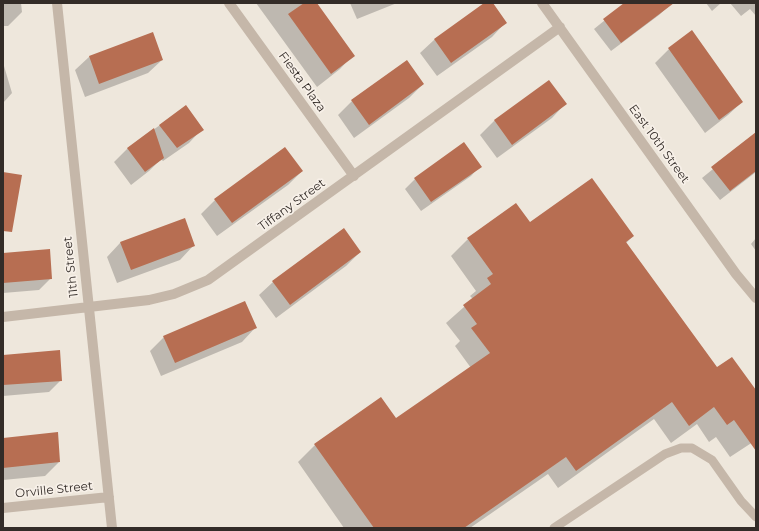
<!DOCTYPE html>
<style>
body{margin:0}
#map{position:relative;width:759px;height:531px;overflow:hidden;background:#eee7dc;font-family:Montserrat,sans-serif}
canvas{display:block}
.frame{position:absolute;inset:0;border:4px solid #332c28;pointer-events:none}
</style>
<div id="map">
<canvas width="759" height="531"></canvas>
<div class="frame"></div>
</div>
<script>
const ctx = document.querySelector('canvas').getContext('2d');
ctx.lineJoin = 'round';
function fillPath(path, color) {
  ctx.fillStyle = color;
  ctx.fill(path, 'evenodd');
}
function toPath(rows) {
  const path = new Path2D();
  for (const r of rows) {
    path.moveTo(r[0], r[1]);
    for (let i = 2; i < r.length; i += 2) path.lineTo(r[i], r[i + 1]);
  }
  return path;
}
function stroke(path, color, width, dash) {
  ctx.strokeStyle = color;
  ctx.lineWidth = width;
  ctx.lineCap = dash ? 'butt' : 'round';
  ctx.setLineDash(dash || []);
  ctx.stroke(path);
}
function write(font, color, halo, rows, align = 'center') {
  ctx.font = font + ' Montserrat,sans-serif';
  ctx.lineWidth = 3.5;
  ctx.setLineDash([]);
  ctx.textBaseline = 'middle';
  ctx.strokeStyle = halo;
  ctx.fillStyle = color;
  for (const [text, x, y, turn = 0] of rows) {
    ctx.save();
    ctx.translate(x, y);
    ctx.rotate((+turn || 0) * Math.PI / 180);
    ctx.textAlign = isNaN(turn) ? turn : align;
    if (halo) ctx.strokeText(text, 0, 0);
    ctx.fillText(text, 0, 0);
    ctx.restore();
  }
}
fillPath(toPath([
 [3,3,21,3,22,12,8,26,3,26],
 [256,3,315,3,353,55,340,69,317,87],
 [350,3,397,3,357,19],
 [485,3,492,3,505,23,492,37,437,76,420,53,434,40],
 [626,3,666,3,669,6,659,15,611,51,594,29],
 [706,3,721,3,712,11],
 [730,3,756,3,756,16,750,9,741,16],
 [692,32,742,102,728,115,705,133,655,63,669,49],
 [152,33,162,60,148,73,85,97,75,70,89,57],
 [4,66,12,93,3,103,3,67],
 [549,81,565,104,552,118,497,158,480,135,494,121],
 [423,84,409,98,354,138,338,115,352,101],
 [160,125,202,129,189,143,163,161,161,159,149,171,131,185,114,162,128,148],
 [756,134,756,172,720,200,702,178],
 [464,144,480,166,471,176,421,211,405,189,415,179],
 [285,148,302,171,288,185,217,236,201,214,215,200],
 [529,224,633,236,626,243,717,368,756,391,756,440,730,457,716,437,709,442,697,424,671,443,654,419,558,488,548,474,470,528,344,528,298,462,315,445,396,419,471,368,455,346,460,341,446,323,473,299,470,296,476,291,451,256,468,239],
 [756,238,756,251,751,244],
 [120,243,193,246,180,260,117,283,107,257],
 [360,252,346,266,276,318,259,295,273,282],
 [3,255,51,278,39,290,3,293],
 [255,328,242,342,161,376,150,351,164,337],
 [3,357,61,380,49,392,3,396],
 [3,440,59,462,45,476,3,480]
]), '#0003');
fillPath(toPath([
 [304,3,317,3,355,56,331,74,288,14],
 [484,3,493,3,507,23,451,63,434,39],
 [624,3,674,3,621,43,603,19],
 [692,30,743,102,719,120,668,48],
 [153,32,163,60,99,84,89,56],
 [407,60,424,84,369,125,351,100],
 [549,80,567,104,512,145,494,120],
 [186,105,204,130,177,148,159,125],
 [154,128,164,158,145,172,127,148],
 [756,132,756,171,730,191,711,167],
 [464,142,482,167,431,202,414,178],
 [285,147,303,171,232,223,214,199],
 [3,172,22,175,12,232,3,231],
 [592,178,634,236,626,242,717,367,732,357,756,390,756,451,734,420,727,425,714,407,689,426,672,402,576,471,566,457,464,528,374,528,314,444,381,397,396,418,490,353,471,328,477,324,463,305,491,284,487,278,493,274,467,238,516,203,530,222],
 [185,218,195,246,131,270,120,242],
 [344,228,361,252,290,305,272,281],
 [50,249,52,279,3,283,3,253],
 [245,301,257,328,175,363,163,336],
 [60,350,62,381,3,385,3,355],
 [58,432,60,462,3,468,3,438]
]), '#b76e52');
stroke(toPath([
 [554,528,665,454,681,448,692,448,712,460,741,501,756,517]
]), '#c5b7a9', 9);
stroke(toPath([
 [57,3,112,528],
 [229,3,354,176],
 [542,3,736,274,756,298],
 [3,317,149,300,174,294,208,280,560,27],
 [3,508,109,497]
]), '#c5b7a9', 10);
write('12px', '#332c28', '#f7f0e8', [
 ["Fiesta Plaza",302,82,54],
 ["East 10th Street",659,144,54],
 ["Tiffany Street",292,205,-36],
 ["11th Street",71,267,-96],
 ["Orville Street",54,490,-6]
]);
</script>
